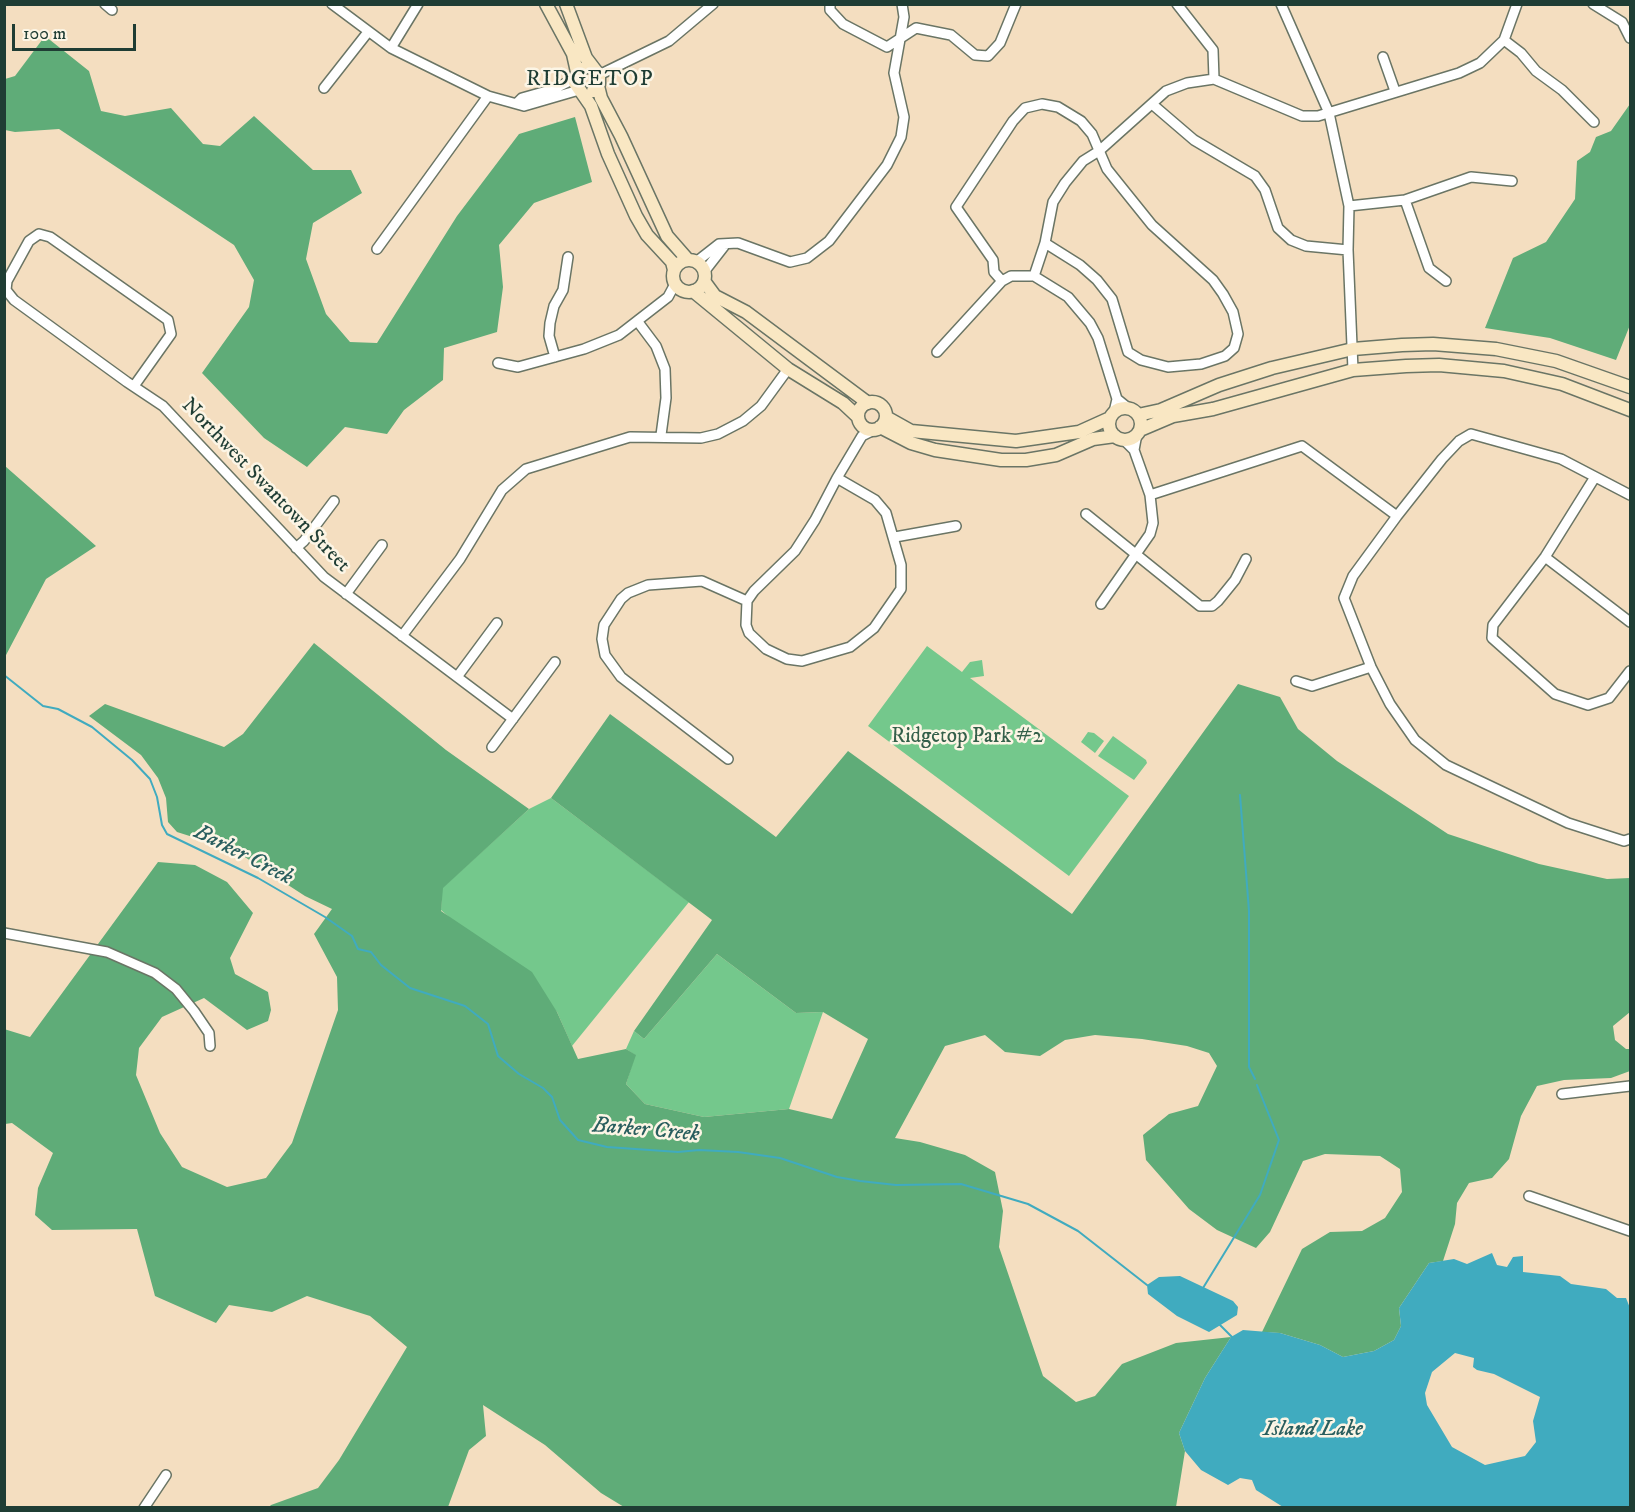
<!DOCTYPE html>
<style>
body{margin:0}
#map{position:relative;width:1635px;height:1512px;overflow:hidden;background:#f4dec0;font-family:"IM FELL DW Pica",serif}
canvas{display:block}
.frame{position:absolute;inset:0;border:6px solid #1f3d34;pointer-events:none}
.scale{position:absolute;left:12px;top:24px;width:124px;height:27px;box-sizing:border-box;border:3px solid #1f3d34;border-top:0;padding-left:8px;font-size:18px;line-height:21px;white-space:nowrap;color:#1f3d34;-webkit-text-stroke:4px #fcf5e5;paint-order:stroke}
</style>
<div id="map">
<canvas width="1635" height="1512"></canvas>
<div class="frame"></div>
<div class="scale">100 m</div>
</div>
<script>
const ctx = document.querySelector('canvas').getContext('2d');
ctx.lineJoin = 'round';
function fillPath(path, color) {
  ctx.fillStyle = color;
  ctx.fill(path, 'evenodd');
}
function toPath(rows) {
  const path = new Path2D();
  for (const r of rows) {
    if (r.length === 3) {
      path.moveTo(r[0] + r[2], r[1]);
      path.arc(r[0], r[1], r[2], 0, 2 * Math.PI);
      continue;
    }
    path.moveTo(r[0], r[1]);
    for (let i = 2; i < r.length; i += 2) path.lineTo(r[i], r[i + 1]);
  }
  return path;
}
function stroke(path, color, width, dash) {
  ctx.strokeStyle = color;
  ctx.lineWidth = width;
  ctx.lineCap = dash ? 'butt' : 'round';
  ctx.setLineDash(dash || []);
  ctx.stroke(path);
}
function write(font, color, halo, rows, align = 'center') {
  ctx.font = font + ' "IM FELL DW Pica",serif';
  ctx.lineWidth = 5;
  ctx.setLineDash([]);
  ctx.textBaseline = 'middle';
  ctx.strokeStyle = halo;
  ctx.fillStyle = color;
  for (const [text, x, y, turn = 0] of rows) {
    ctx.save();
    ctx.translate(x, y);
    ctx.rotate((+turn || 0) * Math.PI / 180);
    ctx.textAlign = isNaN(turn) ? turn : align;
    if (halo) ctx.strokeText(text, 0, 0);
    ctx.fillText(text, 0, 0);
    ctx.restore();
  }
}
fillPath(toPath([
 [927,646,962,672,970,662,982,660,984,676,970,678,1129,796,1069,876,868,726],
 [1088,732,1094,733,1104,741,1095,753,1081,742],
 [1113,736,1146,760,1147,763,1134,780,1098,756],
 [551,798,689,902,572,1046,557,1012,441,910,442,888,529,809],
 [717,954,796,1013,823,1012,789,1109,704,1117,645,1104,626,1084,635,1055,626,1049,634,1031,644,1039]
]), '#74c88c');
fillPath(toPath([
 [45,36,89,71,101,111,125,116,171,108,203,144,220,146,254,116,313,170,351,170,362,193,313,223,306,259,326,314,350,342,377,343,457,216,519,134,575,117,592,182,534,203,499,245,503,287,497,332,444,348,443,380,404,410,387,434,345,427,307,467,264,438,202,373,249,307,254,280,234,245,59,129,15,132,5,130,5,79,15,76],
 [1630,104,1630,325,1616,360,1550,338,1485,328,1513,258,1546,242,1575,199,1577,161,1590,152,1596,137,1611,131],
 [5,466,96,546,46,579,5,657],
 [314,643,446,750,529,809,443,888,441,911,532,972,557,1012,578,1059,626,1049,636,1055,626,1084,645,1104,704,1117,789,1109,832,1119,868,1039,823,1012,796,1013,717,954,644,1039,634,1031,712,920,551,798,610,714,776,837,848,751,1072,914,1238,684,1280,697,1298,729,1337,761,1448,834,1539,864,1607,879,1630,878,1630,1012,1613,1026,1615,1040,1626,1049,1630,1049,1630,1071,1611,1078,1564,1080,1537,1086,1521,1116,1509,1159,1492,1178,1469,1183,1457,1203,1455,1224,1443,1261,1429,1263,1399,1308,1401,1326,1394,1340,1374,1351,1343,1357,1320,1345,1280,1333,1262,1332,1302,1249,1330,1232,1362,1231,1385,1218,1402,1192,1400,1169,1380,1156,1325,1154,1303,1161,1270,1232,1256,1248,1217,1230,1189,1209,1146,1160,1143,1135,1169,1114,1198,1106,1217,1066,1209,1053,1187,1046,1142,1039,1095,1035,1065,1040,1040,1056,1005,1052,985,1035,945,1046,895,1138,920,1142,965,1155,995,1172,1003,1211,999,1247,1043,1376,1076,1402,1095,1396,1122,1364,1176,1343,1231,1337,1205,1378,1179,1433,1185,1451,1176,1507,624,1507,601,1493,545,1445,483,1405,486,1436,469,1450,448,1507,269,1507,271,1505,318,1488,339,1460,407,1347,370,1316,307,1296,272,1312,229,1305,216,1323,155,1296,137,1229,52,1230,35,1215,38,1188,53,1153,12,1123,5,1124,4,1029,30,1037,158,862,195,865,227,882,253,913,230,958,235,974,268,992,271,1010,268,1021,247,1030,204,998,162,1017,139,1048,136,1075,160,1133,182,1167,227,1187,266,1178,292,1143,338,1010,337,977,314,934,332,909,305,896,234,850,177,832,168,822,166,798,158,778,141,755,89,716,105,704,224,747,243,734]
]), '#5fac78');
fillPath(toPath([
 [1492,1253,1497,1265,1507,1267,1513,1257,1523,1256,1523,1272,1560,1276,1571,1284,1606,1289,1617,1298,1626,1298,1630,1308,1630,1507,1283,1507,1256,1490,1252,1480,1240,1478,1228,1485,1201,1470,1185,1451,1179,1433,1205,1378,1231,1337,1243,1330,1280,1333,1320,1345,1343,1357,1374,1351,1394,1340,1401,1326,1399,1308,1429,1263,1454,1259,1467,1264],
 [1455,1353,1474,1358,1473,1367,1477,1370,1494,1374,1540,1397,1533,1421,1536,1442,1525,1456,1485,1465,1452,1447,1427,1405,1425,1393,1432,1372],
 [1180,1276,1233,1301,1238,1307,1237,1315,1209,1332,1177,1316,1148,1294,1147,1285,1159,1277]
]), '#40abbf');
stroke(toPath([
 [4,675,43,706,58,709,92,727,132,760,150,779,157,797,162,825,167,834,258,878,325,917,352,936,358,949,371,952,381,965,410,988,465,1006,488,1024,498,1056,519,1074,543,1088,552,1097,560,1120,578,1140,607,1147,678,1152,699,1150,738,1152,780,1158,837,1177,860,1181,896,1185,961,1184,1028,1204,1078,1231,1147,1285],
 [1240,795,1249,911,1249,1067,1255,1079],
 [1203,1288,1260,1195,1279,1140,1257,1085],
 [1219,1324,1232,1337]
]), '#40abbf', 2);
const minor = toPath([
 [105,4,112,10],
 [332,4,391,48,488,96,524,106,579,90],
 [830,4,830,10,843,24,887,47,916,28,951,35,975,55,988,56,1000,43,1016,4],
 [1177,4,1213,50,1214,79],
 [1281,4,1329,113,1349,206,1348,250,1353,370],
 [1593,4,1622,22,1630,38],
 [1504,40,1521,53,1536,71,1562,90,1594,122],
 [391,48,418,4],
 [1383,57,1395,91],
 [599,75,669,41,713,4],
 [324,88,368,32],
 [517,103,522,98,554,89,574,79],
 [1152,104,1194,140,1255,176,1265,190,1278,228,1291,240,1306,246,1348,250],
 [1405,200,1429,268,1446,281],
 [1349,206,1405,200,1471,177,1512,181],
 [377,249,488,96],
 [696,262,719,244,738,243,790,262,807,258,829,241,887,165,901,137,904,117,894,73,904,17,902,4],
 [704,272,725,245],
 [1034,276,1068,297,1090,323,1098,338,1117,399,1114,412],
 [1002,281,994,272,993,260,956,207,1013,121,1025,108,1042,104,1058,107,1081,121,1092,134,1107,169,1119,184,1152,225,1213,280,1223,294,1233,312,1238,334,1234,348,1225,356,1201,364,1168,367,1141,360,1128,352,1112,299,1097,280,1080,265,1045,243],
 [638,322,656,346,665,369,666,398,661,435],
 [937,352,1002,281,1011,276,1034,276,1045,243,1053,202,1065,183,1083,161,1099,151,1166,91,1187,83,1214,79,1302,116,1318,116,1459,73,1480,63,1504,40,1517,4],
 [555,357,549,336,550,323,554,306,563,290,568,257],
 [498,363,518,367,584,349,619,335,668,297,675,284],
 [134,386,171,334,168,320,50,237,39,234,29,241,7,281,6,290,14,300,127,382,163,406,324,577,513,719],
 [1117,399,1128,408],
 [1134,450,1137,434],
 [1595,477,1545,557,1493,625,1492,638,1555,694,1588,705,1609,698,1630,671],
 [837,478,875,500,886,513,901,565,901,589,874,628,850,647,802,661,787,659,766,649,749,633,746,625,747,601,754,591,795,551,815,520,837,478,862,436,874,430],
 [1150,495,1302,446,1397,516],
 [1630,495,1561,459,1471,434,1459,441,1442,459,1397,516,1353,576,1344,598,1371,667,1390,704,1415,740,1446,765,1568,823,1624,841,1630,839],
 [1086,514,1200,606,1212,606,1218,601,1235,580,1246,559],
 [895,537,956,526],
 [296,548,304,541,334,501],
 [1545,557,1630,622],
 [346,594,382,545],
 [1101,604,1150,534,1153,523,1150,495,1134,450,1124,440],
 [402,636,460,559,502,490,526,469,630,437,701,438,718,434,743,421,761,406,788,369],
 [457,677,497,623],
 [1296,681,1312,686,1371,667],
 [492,747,555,662],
 [728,759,621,677,605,655,602,639,604,625,621,599,628,593,648,585,702,581,747,601],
 [4,933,107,952,155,973,176,989,194,1011,209,1033,210,1046],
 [1562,1094,1630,1086],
 [1529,1196,1630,1231],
 [144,1508,166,1475]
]);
const secondary = toPath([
 [546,4,573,54,577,72],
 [566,4,586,58,599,75,599,84,593,91],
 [592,67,586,67,578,71,575,83,591,106,608,154,636,216,647,235,672,262,674,270],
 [598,86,601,98,621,136,667,236,688,260],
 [689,276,16],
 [704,281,715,296,746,312,868,403],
 [693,291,788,369,843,403,858,417],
 [872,416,14],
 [1125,424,16],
 [1138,415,1161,410,1219,385,1272,368,1353,349,1402,345,1433,344,1496,349,1556,361,1630,387],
 [886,417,911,431,1016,441,1079,432,1110,418],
 [880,427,911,443,935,450,1001,460,1026,460,1056,455,1093,439,1115,436],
 [1140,430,1173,416,1213,409,1353,370,1406,366,1439,365,1504,371,1562,384,1630,410]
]);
stroke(minor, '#6a7565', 12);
stroke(secondary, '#6a7565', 15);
stroke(minor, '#fff', 9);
stroke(secondary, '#f9e7c3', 12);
write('21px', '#1f3d34', '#fcf5e5', [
 ["Northwest Swantown Street",265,486,46]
]);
write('21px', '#34604a', '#fcf5e5', [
 ["Ridgetop Park #2",967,738]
]);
ctx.letterSpacing = '1.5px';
write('22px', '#1f3d34', '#fcf5e5', [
 ["RIDGETOP",590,80]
]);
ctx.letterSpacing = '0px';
write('italic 22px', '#295e5e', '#fcf5e5', [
 ["Barker Creek",243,856,27],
 ["Barker Creek",646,1131,5],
 ["Island Lake",1313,1430]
]);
</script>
